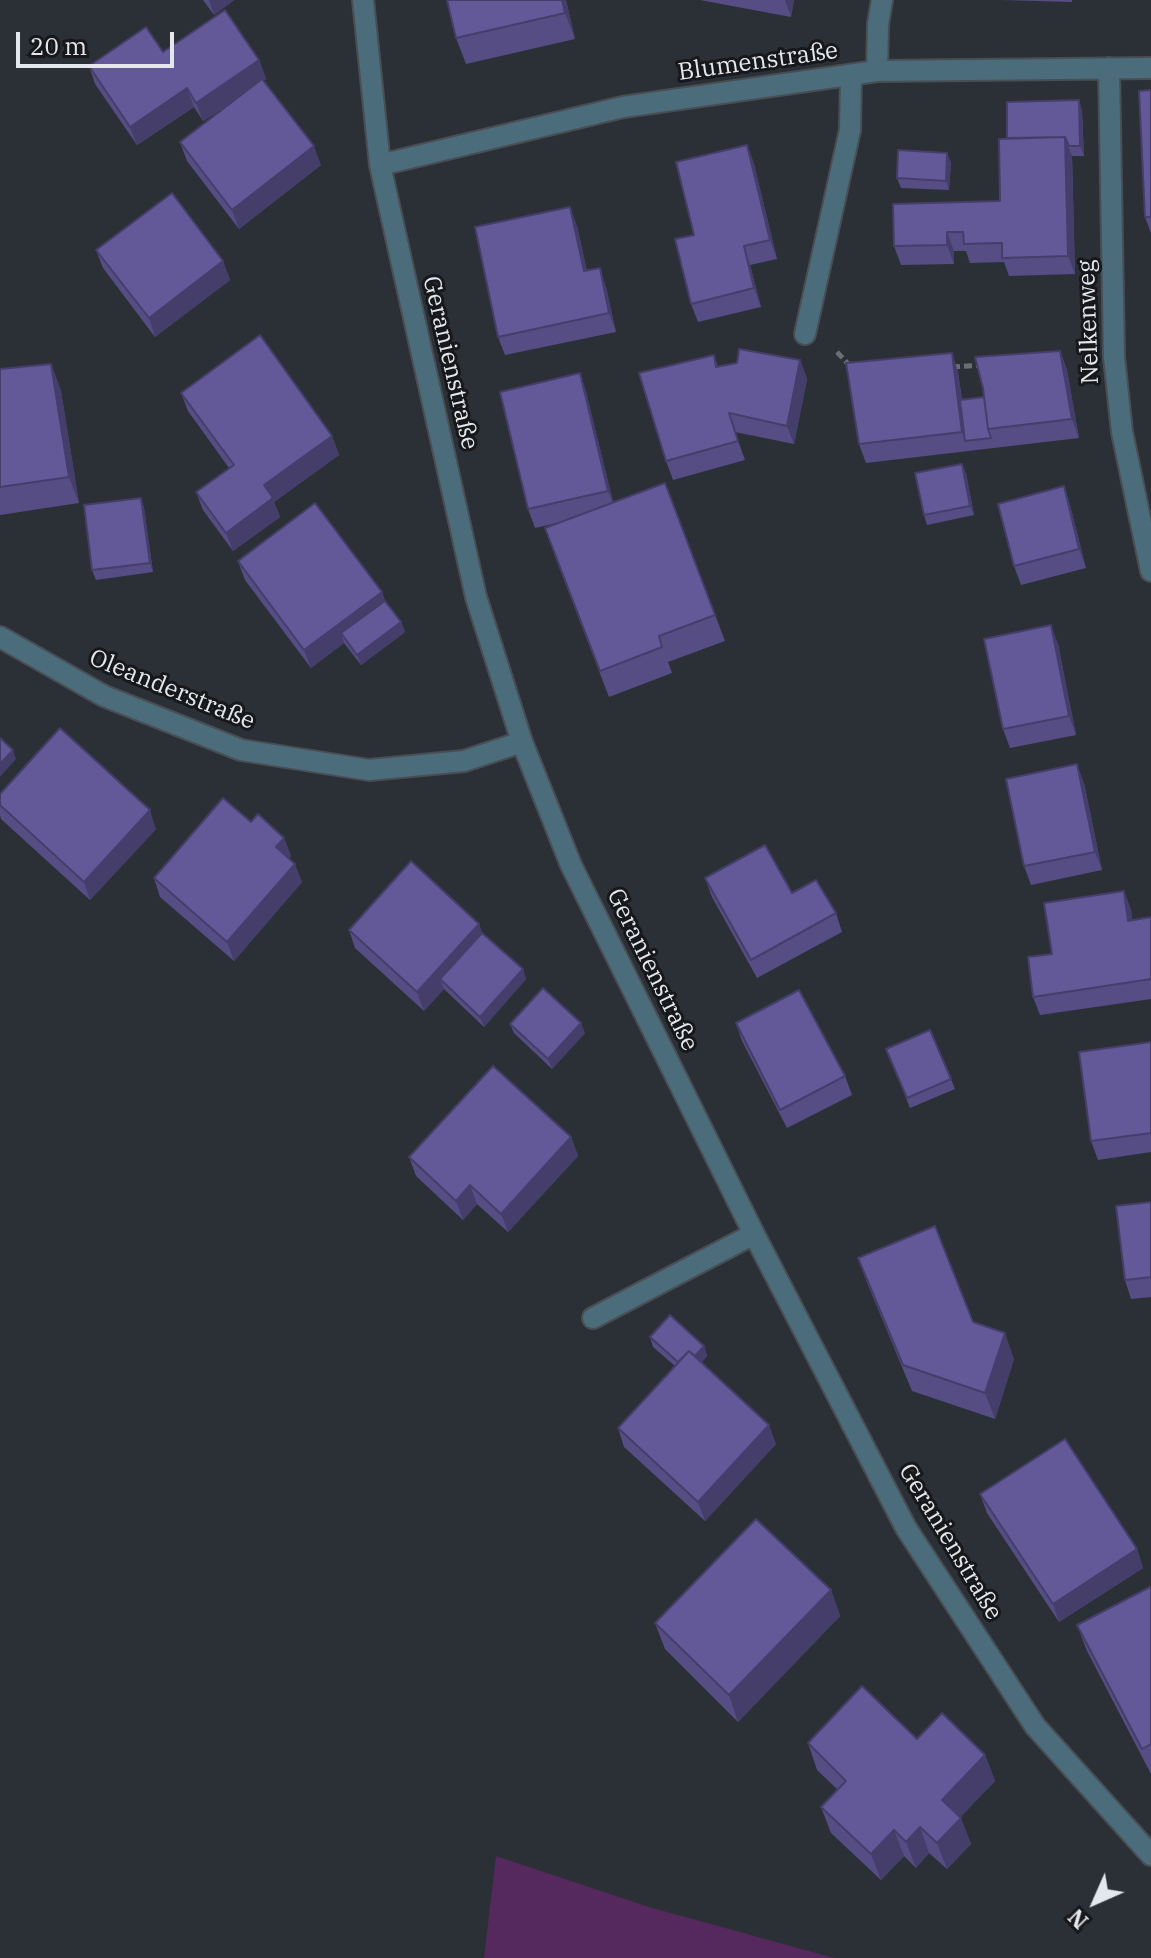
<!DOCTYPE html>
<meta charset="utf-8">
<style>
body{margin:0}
#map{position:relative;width:1151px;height:1958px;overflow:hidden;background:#2b3037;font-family:"IBM Plex Serif",serif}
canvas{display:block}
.north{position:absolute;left:1055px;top:1862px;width:80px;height:80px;-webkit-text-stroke:6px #16181b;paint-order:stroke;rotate:225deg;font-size:22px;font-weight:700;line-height:32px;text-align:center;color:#e4e7eb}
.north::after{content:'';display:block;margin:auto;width:28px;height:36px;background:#e4e7eb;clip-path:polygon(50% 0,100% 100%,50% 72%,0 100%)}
.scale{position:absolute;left:16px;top:32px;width:158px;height:36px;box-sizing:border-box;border:4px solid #e4e7eb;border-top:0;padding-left:10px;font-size:24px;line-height:28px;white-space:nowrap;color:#e4e7eb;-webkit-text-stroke:6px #16181b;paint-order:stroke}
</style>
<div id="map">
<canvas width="1151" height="1958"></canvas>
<div class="north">N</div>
<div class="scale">20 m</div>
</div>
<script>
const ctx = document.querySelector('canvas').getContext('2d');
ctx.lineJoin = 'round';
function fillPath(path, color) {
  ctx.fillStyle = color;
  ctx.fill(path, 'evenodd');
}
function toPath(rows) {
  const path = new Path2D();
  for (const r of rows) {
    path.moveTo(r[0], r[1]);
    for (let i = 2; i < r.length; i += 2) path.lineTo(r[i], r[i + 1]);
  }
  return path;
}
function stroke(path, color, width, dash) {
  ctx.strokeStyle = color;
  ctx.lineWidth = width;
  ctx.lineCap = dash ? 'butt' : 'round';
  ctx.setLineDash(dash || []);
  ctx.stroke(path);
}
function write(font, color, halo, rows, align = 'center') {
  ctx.font = font + ' "IBM Plex Serif",serif';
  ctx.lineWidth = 6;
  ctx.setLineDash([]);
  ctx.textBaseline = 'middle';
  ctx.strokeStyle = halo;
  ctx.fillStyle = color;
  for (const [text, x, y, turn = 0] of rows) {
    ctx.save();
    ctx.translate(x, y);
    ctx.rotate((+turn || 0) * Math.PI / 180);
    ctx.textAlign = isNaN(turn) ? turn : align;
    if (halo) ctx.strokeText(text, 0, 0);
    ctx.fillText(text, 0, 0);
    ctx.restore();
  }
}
fillPath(toPath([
 [496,1856,649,1907,834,1958,484,1958]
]), '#55295d');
const minor = toPath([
 [363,0,380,165,476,597,522,742,571,865,754,1234,906,1528,1035,1726,1151,1855],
 [1109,68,1114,357,1122,432,1151,571],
 [877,71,878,24,882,0],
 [380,165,623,107,877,71,1151,68],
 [805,334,850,130,851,75],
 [0,637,104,696,241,750,369,770,464,761,522,742],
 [593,1318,754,1234]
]);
stroke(minor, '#494d54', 24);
stroke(toPath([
 [837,352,852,368],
 [952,367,982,365]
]), '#6b6f75', 5, [8, 4]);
stroke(minor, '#4b6d7b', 20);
fillPath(toPath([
 [203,0,234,0,214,15],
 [447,0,566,0,575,39,466,64,456,38],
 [700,0,794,0,791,17],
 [1001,0,1072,0,1072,2],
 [163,52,259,60,266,79,263,81,321,165,239,229,187,161,180,142,231,103,203,121,194,107,137,145,95,84,89,66],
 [1151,90,1151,233,1145,217],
 [1082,110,1084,156,1072,156,1075,274,1009,276,1004,262,970,263,966,251,954,251,954,264,901,265,894,246,1000,201,1008,139],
 [747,145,754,164,777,259,750,265,761,307,698,322,691,304,694,235],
 [951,162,949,190,901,188,897,178],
 [577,226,587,271,606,287,616,332,505,355,498,337],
 [96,250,223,261,230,280,155,337,103,268],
 [1060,351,1067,370,1079,438,866,463,859,444,952,353,958,372,962,399,984,397],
 [714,355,718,367,800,360,807,379,794,444,735,432,745,460,673,480,666,461],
 [51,364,61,391,79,503,0,515,0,369],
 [580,373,586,392,613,502,665,483,725,641,668,662,672,673,609,697,554,554,562,522,535,528,528,509],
 [181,393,332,436,339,455,274,502,280,517,233,551,203,510,196,492,229,468,188,411],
 [966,473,974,515,927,525,924,515],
 [1064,486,1070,505,1086,568,1021,585,1014,566],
 [141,498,144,508,153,572,96,580,92,570],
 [238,561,382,592,385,601,401,622,405,632,361,665,344,643,311,668,245,580],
 [1058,644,1076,735,1010,748,1003,729],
 [1084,783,1102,870,1031,885,1024,866],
 [0,794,156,829,90,900,1,819,0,815],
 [251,822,284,838,291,856,289,858,302,882,234,961,160,897,154,878],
 [705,878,836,913,842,932,757,978,712,897],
 [1124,891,1131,910,1132,920,1151,917,1151,999,1040,1015,1033,997,1052,954],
 [479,924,482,933,523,969,526,979,484,1027,444,989,424,1011,355,948,349,930],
 [736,1023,845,1076,852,1095,787,1128,742,1041],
 [510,1024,585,1033,552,1069,514,1033],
 [1151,1042,1151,1152,1098,1160,1091,1141],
 [890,1058,951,1079,955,1089,910,1108],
 [571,1137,578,1156,508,1232,477,1204,463,1220,416,1176,409,1157],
 [1151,1202,1151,1297,1131,1299,1125,1280],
 [858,1258,973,1322,1014,1359,995,1419,912,1391,868,1285],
 [650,1337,704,1346,707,1356,702,1362,776,1444,705,1521,624,1447,618,1428,675,1366,653,1347],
 [980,1494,1137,1549,1143,1568,1059,1622,987,1513],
 [1151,1589,1151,1774,1087,1651,1077,1625],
 [831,1590,840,1616,738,1722,665,1649,655,1623],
 [808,1743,985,1755,995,1781,960,1817,971,1844,947,1869,929,1853,916,1868,904,1856,881,1880,831,1833,821,1807,838,1790,817,1770]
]), '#554d84');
fillPath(toPath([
 [209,0,234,0,214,15],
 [562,0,566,0,575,39,565,13],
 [785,0,794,0,791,17],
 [259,60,266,79,203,121,196,103],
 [187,88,194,107,137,145,130,127],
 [1079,100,1082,110,1084,156,1080,146],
 [1065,137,1072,156,1075,274,1068,256],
 [747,145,754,164,777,259,770,240],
 [314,146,321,165,239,229,232,210],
 [947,153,951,162,949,190,946,181],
 [570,207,577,226,591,290,584,271],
 [947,232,954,251,954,264,947,245],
 [744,246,750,265,761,307,754,288],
 [223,261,230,280,155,337,149,318],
 [600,268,606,287,616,332,609,313],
 [1060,351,1067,370,1079,438,1072,419],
 [952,353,958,372,967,441,965,441,962,432],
 [800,360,807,379,794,444,787,426],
 [51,364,61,391,79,503,69,477],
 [580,373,586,392,615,509,608,491],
 [332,436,339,455,274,502,280,517,233,551,226,533,264,485],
 [962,464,966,473,974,515,970,506],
 [1064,486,1070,505,1086,568,1079,549],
 [141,498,144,508,153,572,150,563],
 [382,592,388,610,341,633,344,643,311,668,304,650],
 [401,622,405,632,361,665,357,655],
 [1051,625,1058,644,1076,735,1069,716],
 [13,750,16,759,0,777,0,764],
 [1077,764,1084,783,1102,870,1095,852],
 [150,810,156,829,90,900,84,882],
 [284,838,291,856,282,865,276,847],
 [295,864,302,882,234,961,227,942],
 [1124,891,1131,910,1135,939,1128,921],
 [479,924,486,942,440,979,444,989,424,1011,417,992],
 [523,969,526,979,484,1027,480,1017],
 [581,1023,585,1033,552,1069,548,1059],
 [571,1137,578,1156,508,1232,501,1214],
 [470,1185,477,1204,463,1220,456,1201],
 [1005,1333,1014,1359,995,1419,985,1393],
 [704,1346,707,1356,688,1378,685,1368],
 [769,1425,776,1444,705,1521,698,1502],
 [1137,1549,1143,1568,1059,1622,1053,1604],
 [831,1590,840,1616,738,1722,729,1695],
 [985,1755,995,1781,952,1826,942,1800],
 [961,1818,971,1844,947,1869,937,1843],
 [920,1827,929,1853,916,1868,906,1842],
 [894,1830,904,1856,881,1880,871,1854]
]), '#453e6b');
const building = toPath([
 [447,0,562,0,565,13,456,38,447,0],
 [225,10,259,60,196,103,187,88,130,127,89,66,146,27,163,52,225,10],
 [262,79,314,146,232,210,180,142,262,79],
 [1151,90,1151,217,1145,217,1139,91,1151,90],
 [1079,100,1080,146,1069,146,1065,137,1007,138,1007,102,1079,100],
 [1065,137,1068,256,1002,258,1002,243,964,244,963,232,947,232,947,245,894,246,893,204,1000,201,999,139,1065,137],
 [747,145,770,240,744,246,754,288,691,304,675,239,694,235,676,162,747,145],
 [898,150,947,153,946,181,897,178,898,150],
 [172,193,223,261,149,318,96,250,172,193],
 [570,207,584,271,600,268,609,313,498,337,475,227,570,207],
 [260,335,332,436,264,485,273,498,226,533,196,492,234,465,181,393,260,335],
 [739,349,800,360,787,426,729,413,738,441,666,461,639,373,714,355,716,367,737,363,739,349],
 [1060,351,1072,419,988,429,983,388,975,357,1060,351],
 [952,353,962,432,859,444,846,363,952,353],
 [51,364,69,477,0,487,0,369,51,364],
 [580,373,608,491,528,509,500,392,580,373],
 [984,397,988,429,991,438,965,441,960,400,984,397],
 [962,464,970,506,924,515,915,473,962,464],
 [665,483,715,615,659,636,662,647,600,671,545,528,665,483],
 [1064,486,1079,549,1014,566,998,504,1064,486],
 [141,498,150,563,92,570,84,505,141,498],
 [315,503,382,592,304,650,238,561,315,503],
 [385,601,401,622,357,655,341,633,385,601],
 [1051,625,1069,716,1003,729,984,639,1051,625],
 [60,728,150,810,84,882,0,805,0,794,60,728],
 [0,738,13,750,0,764,0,738],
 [1077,764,1095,852,1024,866,1006,779,1077,764],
 [223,798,251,822,258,814,284,838,276,847,295,864,227,942,154,878,223,798],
 [765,845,792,893,816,880,836,913,751,960,705,878,765,845],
 [411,861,479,924,417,992,349,930,411,861],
 [1124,891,1128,921,1151,917,1151,979,1033,997,1028,957,1052,954,1044,903,1124,891],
 [482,933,523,969,480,1017,440,979,482,933],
 [543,988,581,1023,548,1059,510,1024,543,988],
 [799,990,845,1076,780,1110,736,1023,799,990],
 [930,1030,951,1079,907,1098,886,1049,930,1030],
 [1151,1042,1151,1133,1091,1141,1079,1052,1151,1042],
 [493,1066,571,1137,501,1214,470,1185,456,1201,409,1157,493,1066],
 [1151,1202,1151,1277,1125,1280,1116,1206,1151,1202],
 [935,1226,973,1322,1005,1333,985,1393,903,1365,858,1258,935,1226],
 [670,1315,704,1346,695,1356,689,1351,678,1362,650,1337,670,1315],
 [689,1351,769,1425,698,1502,618,1428,689,1351],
 [1065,1439,1137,1549,1053,1604,980,1494,1065,1439],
 [756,1519,831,1590,729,1695,655,1623,756,1519],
 [1150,1587,1151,1589,1151,1744,1142,1749,1077,1625,1150,1587],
 [862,1686,917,1739,942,1713,985,1755,942,1800,961,1818,937,1843,920,1827,906,1842,894,1830,871,1854,821,1807,846,1781,808,1743,862,1686]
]);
fillPath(building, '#635999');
stroke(building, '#453e6b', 2);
write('24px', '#e4e7eb', '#16181b', [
 ["Blumenstraße",758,62,-8],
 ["Nelkenweg",1089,322,-92],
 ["Geranienstraße",450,363,77],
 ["Oleanderstraße",172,690,22],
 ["Geranienstraße",652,970,64],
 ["Geranienstraße",950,1542,59]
]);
</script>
